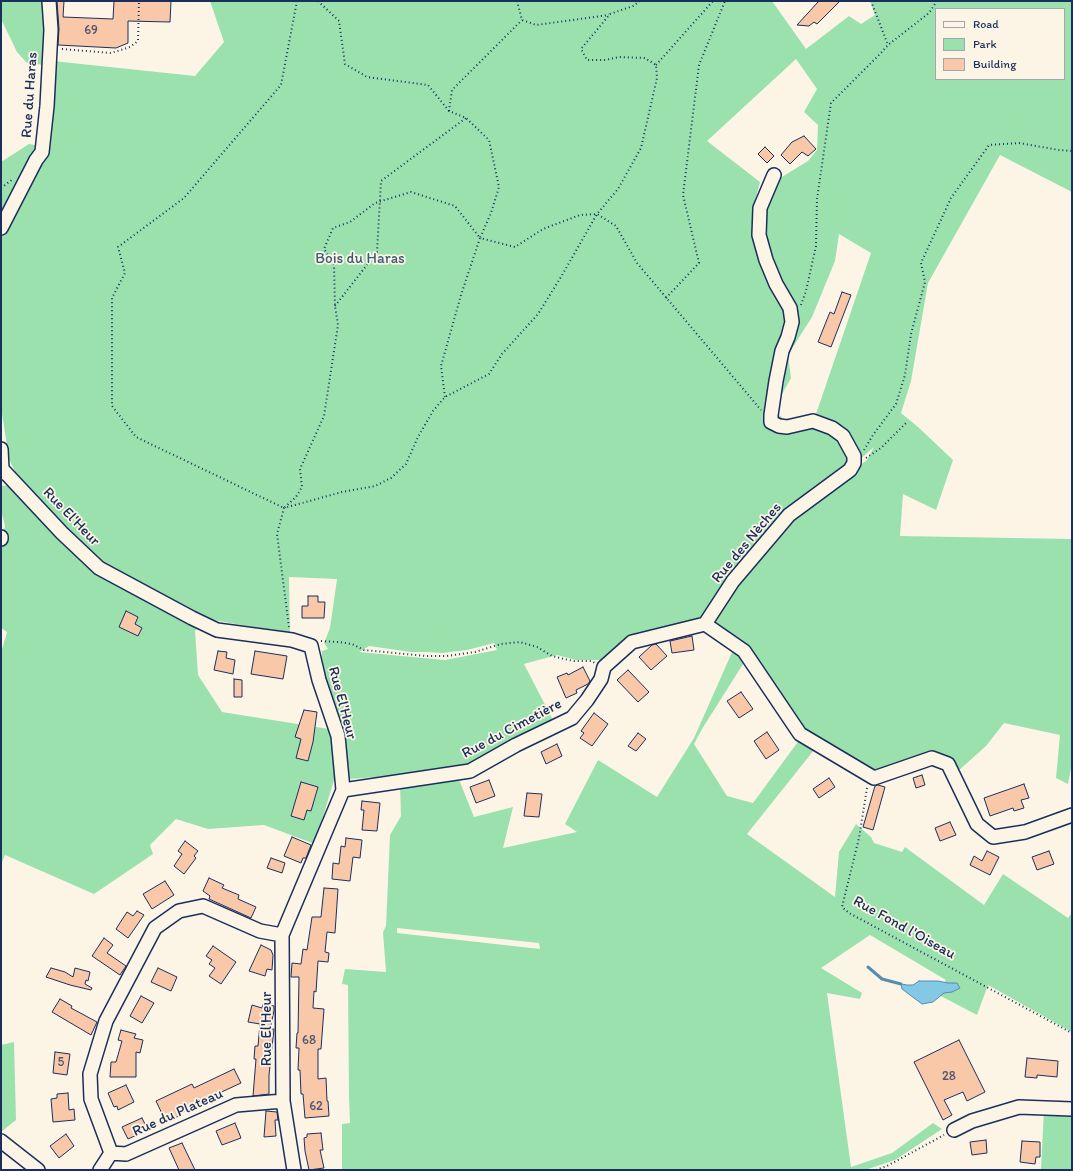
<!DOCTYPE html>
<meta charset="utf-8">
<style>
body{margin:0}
#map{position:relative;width:1073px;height:1171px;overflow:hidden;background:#fcf5e5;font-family:Itim,sans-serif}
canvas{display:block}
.frame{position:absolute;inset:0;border:2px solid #1b2f5e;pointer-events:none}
.legend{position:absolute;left:935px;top:8px;width:130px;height:72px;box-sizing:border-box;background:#fcf5e5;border:1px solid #a2a6af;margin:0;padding:5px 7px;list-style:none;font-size:12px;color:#1b2f5e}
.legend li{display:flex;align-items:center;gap:8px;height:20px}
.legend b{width:20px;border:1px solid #a2a6af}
</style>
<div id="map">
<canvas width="1073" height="1171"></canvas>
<div class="frame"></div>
<ul class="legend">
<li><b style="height:5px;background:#fcf5e5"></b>Road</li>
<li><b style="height:11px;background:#9be1ae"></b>Park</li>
<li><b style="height:11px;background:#f8c8a8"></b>Building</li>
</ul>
</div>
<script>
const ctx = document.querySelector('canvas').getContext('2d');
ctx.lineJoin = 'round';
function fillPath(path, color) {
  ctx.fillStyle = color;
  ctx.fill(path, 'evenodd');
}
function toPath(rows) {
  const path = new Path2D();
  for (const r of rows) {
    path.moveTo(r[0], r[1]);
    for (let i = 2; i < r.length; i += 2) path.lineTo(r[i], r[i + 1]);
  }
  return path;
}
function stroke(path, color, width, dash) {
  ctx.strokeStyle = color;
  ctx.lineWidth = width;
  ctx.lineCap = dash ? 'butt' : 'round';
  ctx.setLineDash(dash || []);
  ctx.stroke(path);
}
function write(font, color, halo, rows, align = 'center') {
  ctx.font = font + ' Itim,sans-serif';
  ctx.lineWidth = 3.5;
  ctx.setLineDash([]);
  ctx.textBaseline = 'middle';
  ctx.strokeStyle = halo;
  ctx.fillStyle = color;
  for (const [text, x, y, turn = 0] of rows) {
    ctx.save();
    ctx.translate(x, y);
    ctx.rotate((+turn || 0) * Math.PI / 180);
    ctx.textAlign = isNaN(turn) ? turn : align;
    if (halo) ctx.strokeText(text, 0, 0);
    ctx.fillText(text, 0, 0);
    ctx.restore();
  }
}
fillPath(toPath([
 [1,1,44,1,45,65,27,63,17,52,1,19],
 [210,1,772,1,806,49,849,16,861,24,875,15,870,1,1072,1,1072,192,1000,155,928,283,911,381,901,413,918,427,953,460,936,510,903,494,900,536,1072,539,1072,763,1068,784,1056,778,1060,735,1004,723,986,746,957,772,937,753,869,771,802,732,747,652,712,627,713,617,772,540,806,506,867,460,874,447,858,461,843,433,815,417,871,253,839,234,835,261,812,317,788,355,791,378,773,410,796,429,817,426,833,434,845,450,850,463,782,514,699,622,648,632,613,649,604,660,576,660,557,655,524,664,554,722,470,767,403,775,349,779,347,752,321,670,322,651,328,649,324,643,330,628,337,579,289,577,290,637,276,631,207,619,195,631,198,675,222,712,329,729,338,755,336,773,315,844,264,825,208,829,176,819,150,845,153,854,94,894,5,855,1,865,1,653,7,632,1,628,1,541,5,526,1,510,1,486,21,484,9,459,1,407,1,162,29,144,46,147,53,61,195,76,224,42],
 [936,9,1064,9,1064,79,936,79],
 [796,59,817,89,804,112,818,125,817,150,808,161,772,183,761,231,792,308,786,318,758,251,753,208,760,182,707,141],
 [494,643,497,650,445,660,359,652,369,646,411,652,426,652,442,653,467,650],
 [733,650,745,661,702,729,694,744,727,796,753,803,800,739,814,750,747,834,835,897,839,852,856,824,871,837,874,843,902,852,905,847,984,905,1003,874,1068,918,1072,913,1072,1032,988,985,977,1015,937,994,946,980,870,935,821,968,862,993,860,999,827,993,851,1167,892,1153,933,1123,942,1129,895,1160,865,1170,342,1170,342,1124,350,1123,349,1097,348,985,342,984,345,969,386,972,383,932,386,926,390,835,401,816,400,784,458,777,474,817,513,807,503,848,577,832,565,824,598,760,657,797,694,738],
 [397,928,539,943,540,949,397,933],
 [14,1042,16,1120,1,1132,1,1045],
 [1044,1109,1072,1111,1072,1170,1041,1170]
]), '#9be1ae');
const water = toPath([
 [919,981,938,981,948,983,957,983,960,988,952,992,944,993,933,1002,922,1004,902,989,901,984,907,985,913,985,919,981]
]);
fillPath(water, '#83c8e4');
stroke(water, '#598bae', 1);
stroke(toPath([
 [868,967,882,979,901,984]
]), '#598bae', 3);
const building = toPath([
 [57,1,64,1,63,17,113,19,114,1,171,1,170,22,128,21,128,43,116,48,58,45,59,29,57,1],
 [819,1,840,1,817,24,814,22,809,26,797,25,819,1],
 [804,136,816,149,808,156,802,152,790,164,781,155,792,142,804,136],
 [765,147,774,156,767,163,758,154,765,147],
 [842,292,851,295,831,347,818,342,830,312,834,314,842,292],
 [308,596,318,596,318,602,325,602,324,618,302,618,302,606,308,606,308,596],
 [126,611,138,617,135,624,142,628,138,636,119,627,126,611],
 [692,636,694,650,672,653,670,641,692,636],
 [656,644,667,656,651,670,639,657,652,645,656,644],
 [218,651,227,652,226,658,235,660,233,674,214,670,218,651],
 [255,651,287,656,283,679,251,674,255,651],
 [583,667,590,681,588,684,576,690,577,693,566,698,557,677,567,673,568,675,583,667],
 [628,670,649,692,638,702,617,680,628,670],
 [234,679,242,680,242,697,234,697,234,679],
 [741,692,753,709,739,718,727,701,741,692],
 [304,710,317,712,313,742,308,761,296,758,301,739,295,737,304,710],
 [594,713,608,724,592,746,580,738,584,733,581,731,594,713],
 [767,732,779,750,766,759,754,741,767,732],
 [638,733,646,739,636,751,628,746,638,733],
 [557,744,562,756,546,764,541,752,557,744],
 [922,775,925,785,916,788,913,778,922,775],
 [829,778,835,787,819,798,813,789,829,778],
 [489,780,495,796,476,803,470,787,489,780],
 [301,782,318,787,311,811,307,810,304,820,291,816,301,782],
 [1024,784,1029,798,1021,800,1024,808,1014,811,1013,808,990,816,984,798,1024,784],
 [878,785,885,787,873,830,863,827,875,786,878,785],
 [527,793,542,794,539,817,524,816,527,793],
 [362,801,380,803,377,831,362,830,364,810,361,810,362,801],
 [950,822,956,835,940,841,935,828,950,822],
 [292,837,311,845,306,858,303,858,301,863,284,856,292,837],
 [346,838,362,840,360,858,353,857,350,881,332,879,333,863,339,864,341,846,345,847,346,838],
 [185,841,198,851,194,856,196,858,184,874,174,866,182,854,178,851,185,841],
 [987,851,999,857,990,875,970,865,974,856,982,861,987,851],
 [1049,851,1054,864,1037,870,1032,857,1049,851],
 [271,858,285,863,282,873,267,868,271,858],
 [209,878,224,885,222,888,239,895,238,899,256,907,251,918,209,899,210,896,203,891,209,878],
 [165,881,174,895,152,909,143,894,165,881],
 [324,888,338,889,335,933,327,932,325,952,329,953,328,962,318,961,316,992,314,991,313,1008,324,1009,321,1049,318,1049,318,1079,326,1078,327,1101,328,1101,329,1116,305,1118,303,1094,301,1094,300,1070,298,1070,299,1048,296,1048,297,1033,298,1033,299,977,291,977,292,963,301,964,303,949,307,950,312,917,321,917,324,888],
 [137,911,144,915,128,938,116,929,127,912,133,916,137,911],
 [104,938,113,945,107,953,126,966,120,975,92,956,104,938],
 [261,945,271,950,273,955,272,970,267,969,265,976,249,971,261,945],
 [213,946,236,962,221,984,209,976,215,968,209,964,212,960,206,956,213,946],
 [51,968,65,972,73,977,75,968,90,972,88,981,86,980,85,984,92,988,91,990,70,985,46,977,51,968],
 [158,968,177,977,171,991,151,982,158,968],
 [141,996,154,1003,142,1023,130,1016,141,996],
 [60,999,72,1006,71,1008,97,1022,91,1035,52,1012,60,999],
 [263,1004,274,1006,274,1011,270,1029,274,1029,269,1075,269,1094,253,1096,256,1059,254,1059,255,1046,258,1046,260,1024,248,1022,252,1005,262,1008,263,1004],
 [121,1030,136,1034,134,1038,143,1040,140,1053,136,1052,136,1077,110,1077,111,1062,116,1062,122,1041,118,1040,121,1030],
 [959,1040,985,1092,967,1101,963,1092,944,1100,952,1115,943,1120,914,1062,959,1040],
 [55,1052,70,1054,67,1075,53,1073,55,1052],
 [1027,1058,1058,1061,1057,1077,1037,1075,1037,1078,1025,1077,1027,1058],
 [234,1069,241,1083,200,1102,201,1104,178,1114,179,1116,166,1122,156,1101,192,1084,194,1088,234,1069],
 [126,1085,134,1102,118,1110,117,1106,114,1107,108,1093,126,1085],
 [68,1093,69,1110,74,1109,75,1120,53,1122,51,1099,57,1098,57,1094,68,1093],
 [266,1111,277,1112,278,1120,275,1120,276,1136,264,1137,266,1111],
 [142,1118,148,1130,128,1139,122,1127,142,1118],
 [235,1123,241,1138,222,1145,216,1131,235,1123],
 [321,1133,323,1150,320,1150,324,1168,309,1170,305,1151,304,1138,307,1137,307,1134,321,1133],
 [66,1134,74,1146,59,1158,50,1146,66,1134],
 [986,1140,987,1153,972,1155,970,1142,986,1140],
 [1022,1141,1040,1142,1040,1157,1036,1157,1035,1164,1020,1162,1022,1141],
 [182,1143,195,1170,179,1170,169,1148,182,1143]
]);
fillPath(building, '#f8c8a8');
stroke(building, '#1b2f5e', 1);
const street = toPath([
 [1,228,36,160,42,152,47,106,51,30,49,1],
 [1,449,2,469,1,473],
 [2,469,62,533,99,568,192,618,217,630,292,640,311,646,319,680,338,736,343,790,282,935,283,1101,294,1170],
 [1,537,1,539],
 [705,624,733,581,789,515,850,470,854,463,854,456,843,436,832,428,813,421,787,427,779,426,771,422,771,415,776,381,782,351,788,337,792,322,790,308,776,284,766,260,759,235,760,208,774,175],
 [343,790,470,771,516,745,572,718,587,700,601,679,604,667,632,642,705,624,744,651,800,734,874,778,932,758,948,764,977,824,993,837,1025,832,1072,815],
 [954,1130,972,1121,1019,1107,1072,1109],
 [1,1141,38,1170],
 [111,1153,126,1154,236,1105,283,1101],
 [100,1170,111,1153,91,1099,90,1074,106,1021,155,928,179,911,203,906,260,931,282,935]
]);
stroke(street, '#1b2f5e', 16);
stroke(toPath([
 [297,1,281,85,184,198,118,247,125,273,112,298,112,406,136,437,284,508,296,497,302,487,300,469,324,416,338,325,335,306,334,264,324,249,333,228,350,222,375,203,411,192,455,206,480,238,491,213,499,187,489,140,466,118,449,111,452,90,522,20],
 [318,1,339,21,345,64,367,77,428,85,449,111],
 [517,1,522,20,536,25,609,15],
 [871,1,888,45],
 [62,49,111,53,130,47,138,41,139,1],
 [656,65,713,1],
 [1,188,13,179],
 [666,298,699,263,683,195,699,65,725,1],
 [801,305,806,291,816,246,817,199,831,103,881,53,888,45,929,13,937,1],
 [335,306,377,252,381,181,466,118],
 [445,397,441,366,461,295,480,238,515,247,543,229,580,215,597,214,616,226,637,263,761,410],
 [864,450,873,435,896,404,905,375,911,334,925,282,921,263,951,198,989,145,1019,143,1059,150,1072,151],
 [866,458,881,448,907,422],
 [289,627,277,534,284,508,342,492,375,486,391,478,406,464,418,437,433,411,445,397,489,374,502,354,538,314,561,277,597,214,618,189,641,148,657,78,656,65,645,58,619,57,605,60,587,60,581,49,610,14,633,6,640,1],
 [321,641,339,642,352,644,364,650,426,656,447,656,475,652,501,644,520,642,537,647,552,656,564,659,574,661,591,661,595,663],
 [867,788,859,838,842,907,849,913,1072,1033],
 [876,1170,887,1166,944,1135]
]), '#1b2f5e', 2, [1, 3]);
stroke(street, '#fcf5e5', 13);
write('13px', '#525570', null, [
 ["69",91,31],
 ["68",309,1041],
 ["5",61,1063],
 ["28",949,1077],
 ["62",316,1107]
]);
write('15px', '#1b2f5e', '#fcf5e5', [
 ["Rue du Haras",30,95,-86],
 ["Rue El'Heur",71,517,46],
 ["Rue des Nèches",747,543,-50],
 ["Rue El'Heur",342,703,75],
 ["Rue du Cimetière",512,729,-28],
 ["Rue Fond l'Oiseau",904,928,29],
 ["Rue El'Heur",267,1029,-90],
 ["Rue du Plateau",178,1113,-24]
]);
write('15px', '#3b5c72', '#fcf5e5', [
 ["Bois du Haras",360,259]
]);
</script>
